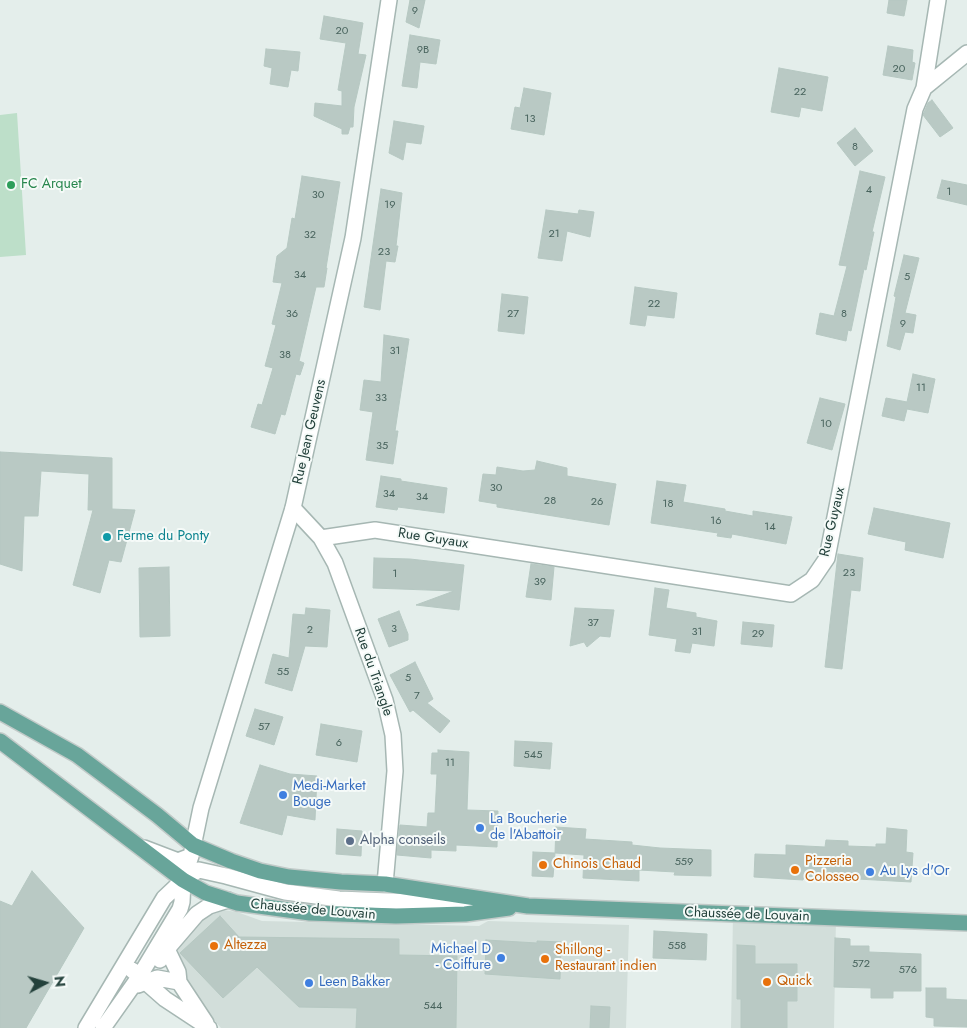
<!DOCTYPE html>
<meta charset="utf-8">
<style>
body{margin:0}
#map{position:relative;width:967px;height:1028px;overflow:hidden;background:#e4eeeb;font-family:Jost,sans-serif}
canvas{display:block}
.north{position:absolute;left:20px;top:958px;width:50px;height:50px;-webkit-text-stroke:4px #f5faf8;paint-order:stroke;rotate:84deg;font-size:14px;font-weight:700;line-height:20px;text-align:center;color:#23413b}
.north::after{content:'';display:block;margin:auto;width:18px;height:22px;background:#23413b;clip-path:polygon(50% 0,100% 100%,50% 72%,0 100%)}
</style>
<div id="map">
<canvas width="967" height="1028"></canvas>
<div class="north">N</div>
</div>
<script>
const ctx = document.querySelector('canvas').getContext('2d');
ctx.lineJoin = 'round';
function fillPath(path, color) {
  ctx.fillStyle = color;
  ctx.fill(path, 'evenodd');
}
function toPath(rows) {
  const path = new Path2D();
  for (const r of rows) {
    path.moveTo(r[0], r[1]);
    for (let i = 2; i < r.length; i += 2) path.lineTo(r[i], r[i + 1]);
  }
  return path;
}
function stroke(path, color, width, dash) {
  ctx.strokeStyle = color;
  ctx.lineWidth = width;
  ctx.lineCap = dash ? 'butt' : 'round';
  ctx.setLineDash(dash || []);
  ctx.stroke(path);
}
function write(font, color, halo, rows, align = 'center') {
  ctx.font = font + ' Jost,sans-serif';
  ctx.lineWidth = 4;
  ctx.setLineDash([]);
  ctx.textBaseline = 'middle';
  ctx.strokeStyle = halo;
  ctx.fillStyle = color;
  for (const [text, x, y, turn = 0] of rows) {
    ctx.save();
    ctx.translate(x, y);
    ctx.rotate((+turn || 0) * Math.PI / 180);
    ctx.textAlign = isNaN(turn) ? turn : align;
    if (halo) ctx.strokeText(text, 0, 0);
    ctx.fillText(text, 0, 0);
    ctx.restore();
  }
}
fillPath(toPath([
 [223,910,237,912,262,921,479,926,488,921,629,925,626,1028,221,1028,192,995,177,947,187,931,211,912],
 [733,915,836,918,834,1028,731,1028]
]), '#d2deda');
fillPath(toPath([
 [17,113,26,255,0,257,0,115]
]), '#bddfc9');
const building = toPath([
 [410,0,425,0,419,28,406,22,410,0],
 [889,0,907,0,904,16,887,13,889,0],
 [324,16,363,23,358,54,366,55,354,107,353,127,350,127,348,134,342,134,342,129,314,116,315,103,342,106,342,91,338,90,346,43,320,39,324,16],
 [410,35,440,40,436,64,420,62,417,88,402,86,410,35],
 [888,46,913,50,912,62,915,63,912,80,883,75,888,46],
 [266,49,300,52,298,71,291,70,288,87,270,84,272,68,264,66,266,49],
 [779,68,828,77,822,111,801,107,799,117,771,112,779,68],
 [524,88,551,93,544,135,511,129,515,107,520,108,524,88],
 [932,100,953,128,940,137,923,115,928,103,932,100],
 [394,121,424,126,421,144,406,142,403,160,389,153,394,121],
 [855,128,873,151,855,166,837,143,855,128],
 [860,171,885,177,872,232,874,232,866,270,864,269,851,331,848,330,846,341,816,334,820,313,834,316,847,266,839,265,860,171],
 [302,176,340,182,326,268,327,268,324,287,316,287,299,361,304,363,300,375,296,374,285,415,281,414,275,434,251,427,258,404,262,405,273,368,265,366,276,325,272,324,282,283,273,282,277,256,287,248,292,218,295,219,302,176],
 [942,180,967,185,967,205,937,198,942,180],
 [381,189,402,193,396,246,398,246,395,262,386,261,380,310,364,307,381,189],
 [546,210,578,214,579,210,594,212,590,237,567,231,562,261,538,258,546,210],
 [904,255,919,258,905,313,916,315,913,333,905,332,900,350,887,346,896,297,894,296,904,255],
 [635,287,677,293,674,318,647,315,645,326,630,324,635,287],
 [502,294,528,297,524,334,498,331,502,294],
 [384,335,409,339,395,431,398,431,393,464,366,460,373,412,360,410,364,380,381,382,384,335],
 [913,374,935,379,928,413,907,409,904,421,882,416,886,398,907,402,913,374],
 [820,398,845,404,832,450,807,443,820,398],
 [0,452,112,458,112,509,135,510,121,562,109,560,100,593,73,585,93,510,88,510,89,474,41,471,38,516,24,516,22,571,0,564,0,452],
 [537,461,567,468,567,476,616,484,609,525,497,507,497,504,479,501,483,474,496,475,497,467,523,471,535,470,537,461],
 [381,476,401,479,401,481,447,488,444,513,398,507,397,510,376,507,381,476],
 [657,481,686,485,683,502,725,509,725,511,753,516,753,511,792,517,786,544,732,534,731,538,717,536,718,533,651,523,657,481],
 [874,508,950,523,943,558,905,550,906,542,868,534,874,508],
 [838,554,863,558,860,591,851,590,842,669,825,667,838,554],
 [374,558,410,559,464,565,459,610,416,605,454,591,373,588,374,558],
 [531,564,554,567,551,600,526,597,531,564],
 [169,567,170,636,140,637,139,568,169,567],
 [655,588,669,590,666,608,696,613,696,617,717,621,714,646,692,643,690,653,675,651,677,639,649,635,655,588],
 [306,608,330,610,327,647,305,646,292,691,265,683,273,654,289,658,293,614,305,615,306,608],
 [575,608,614,610,610,637,600,636,587,647,584,642,570,646,575,608],
 [399,611,408,634,408,640,389,647,378,619,399,611],
 [743,622,774,625,772,647,741,644,743,622],
 [415,662,433,699,427,703,450,721,440,733,413,710,410,712,390,675,415,662],
 [255,709,283,717,274,745,246,736,255,709],
 [321,724,362,731,357,762,316,755,321,724],
 [515,741,552,743,550,769,514,766,515,741],
 [438,750,469,752,467,810,498,811,497,847,456,845,456,851,431,850,431,858,397,855,400,825,427,827,428,813,435,813,437,774,431,774,432,753,438,753,438,750],
 [260,765,290,774,317,776,315,820,287,815,282,835,240,823,260,765],
 [556,827,586,829,585,839,632,842,632,845,660,848,711,850,711,876,674,875,675,872,639,870,639,881,583,878,584,855,555,853,556,827],
 [887,828,907,830,906,852,913,853,911,882,804,876,803,880,754,877,755,854,786,855,786,845,825,847,826,840,848,841,848,846,876,847,876,844,886,844,887,828],
 [337,829,362,831,361,856,336,854,337,829],
 [533,852,555,853,553,877,532,876,533,852],
 [32,871,84,928,26,1028,0,1028,0,901,12,906,32,871],
 [220,916,239,937,399,939,399,955,457,956,456,1028,356,1028,357,1008,299,1007,257,967,223,998,180,953,220,916],
 [654,931,707,934,706,960,653,958,654,931],
 [835,938,850,939,850,946,869,946,869,952,921,954,921,991,893,991,893,998,871,998,871,988,834,987,835,938],
 [486,940,537,943,537,941,561,942,560,979,485,974,486,940],
 [737,945,755,946,755,964,797,964,797,1001,787,1001,787,1028,741,1028,741,999,737,999,737,945],
 [926,988,946,988,946,999,967,1000,967,1027,934,1026,934,1018,926,1017,926,988],
 [591,1006,610,1007,609,1028,590,1028,591,1006]
]);
fillPath(building, '#b9c9c4');
stroke(building, '#b6c8c2', 1);
const minor = toPath([
 [924,88,967,53],
 [293,508,321,538,335,563,385,700,393,735,395,771,385,884],
 [321,538,375,530,791,594,812,580,827,558,915,109,924,88,938,0]
]);
const tertiary = toPath([
 [144,848,178,861,191,856],
 [160,945,167,949,178,972,179,982,206,1023],
 [160,960,167,949,197,914,209,906,228,900],
 [132,970,165,999,209,1028],
 [138,985,157,978,179,982],
 [86,1028,164,898,183,880,199,870,226,876,285,892,339,899,488,905],
 [103,1028,139,977,180,909,182,902,183,880,191,856,201,808,293,508,353,238,389,0]
]);
const primary = toPath([
 [0,712,77,755,157,815,193,845,231,861,260,871,289,877,341,882,385,884,528,906,967,923],
 [0,741,183,880,206,893,228,900,237,903,310,913,396,916,465,914,509,908]
]);
stroke(minor, '#a6b7b3', 18);
stroke(tertiary, '#a6b7b3', 18);
stroke(primary, '#c1cac8', 18);
stroke(minor, '#fff', 15);
stroke(tertiary, '#fff', 15);
stroke(primary, '#68a59a', 15);
for (const [x, y, r, color] of [
 [11,185,5,"#2e9e5b"],
 [107,537,5,"#0f9aa8"],
 [283,795,5,"#3f7fe0"],
 [480,828,5,"#3f7fe0"],
 [350,841,5,"#5c6f8a"],
 [543,865,5,"#e8710a"],
 [795,870,5,"#e8710a"],
 [870,872,5,"#3f7fe0"],
 [214,946,5,"#e8710a"],
 [501,958,5,"#3f7fe0"],
 [545,959,5,"#e8710a"],
 [767,982,5,"#e8710a"],
 [309,983,5,"#3f7fe0"]
]) {
  const dot = new Path2D();
  dot.arc(x, y, r, 0, 2 * Math.PI);
  ctx.fillStyle = color;
  ctx.fill(dot);
  stroke(dot, '#f5faf8', 2);
}
write('11px', '#48635d', null, [
 ["9",415,11],
 ["20",342,31],
 ["9B",423,50],
 ["20",899,69],
 ["22",800,92],
 ["13",530,119],
 ["8",855,147],
 ["4",869,190],
 ["1",949,192],
 ["30",318,195],
 ["19",390,205],
 ["21",554,234],
 ["32",310,235],
 ["23",384,252],
 ["34",300,275],
 ["5",907,277],
 ["22",654,304],
 ["36",292,314],
 ["27",513,314],
 ["8",844,314],
 ["9",903,324],
 ["31",395,351],
 ["38",285,355],
 ["11",921,388],
 ["33",381,398],
 ["10",826,424],
 ["35",382,446],
 ["30",496,488],
 ["34",389,494],
 ["34",422,497],
 ["28",550,501],
 ["26",597,502],
 ["18",668,504],
 ["16",716,521],
 ["14",770,527],
 ["23",849,573],
 ["1",395,574],
 ["39",540,582],
 ["37",593,623],
 ["3",394,629],
 ["2",310,630],
 ["31",697,632],
 ["29",758,634],
 ["55",283,672],
 ["5",408,678],
 ["7",417,696],
 ["57",264,727],
 ["6",339,743],
 ["545",533,755],
 ["11",450,763],
 ["559",684,862],
 ["558",677,946],
 ["572",861,964],
 ["576",908,970],
 ["544",433,1006]
]);
write('14px', '#27864d', '#f5faf8', [
 ["FC Arquet",21,185]
], 'left');
write('14px', '#23413b', '#f5faf8', [
 ["Rue Jean Geuvens",310,432,-77],
 ["Rue Guyaux",833,522,-77],
 ["Rue Guyaux",433,539,9],
 ["Rue du Triangle",373,672,71],
 ["Chaussée de Louvain",313,910,5],
 ["Chaussée de Louvain",747,915,2]
]);
write('14px', '#0d838f', '#f5faf8', [
 ["Ferme du Ponty",117,537]
], 'left');
write('14px', '#366cbe', '#f5faf8', [
 ["Medi-Market",293,787],
 ["Bouge",293,803],
 ["La Boucherie",490,820],
 ["de l'Abattoir",490,836],
 ["Au Lys d'Or",880,872],
 ["Michael D",491,950,"right"],
 ["- Coiffure",491,966,"right"],
 ["Leen Bakker",319,983]
], 'left');
write('14px', '#4e5e75', '#f5faf8', [
 ["Alpha conseils",360,841]
], 'left');
write('14px', '#c56008', '#f5faf8', [
 ["Pizzeria",805,862],
 ["Colosseo",805,878],
 ["Chinois Chaud",553,865],
 ["Altezza",224,946],
 ["Shillong -",555,951],
 ["Restaurant indien",555,967],
 ["Quick",777,982]
], 'left');
</script>
